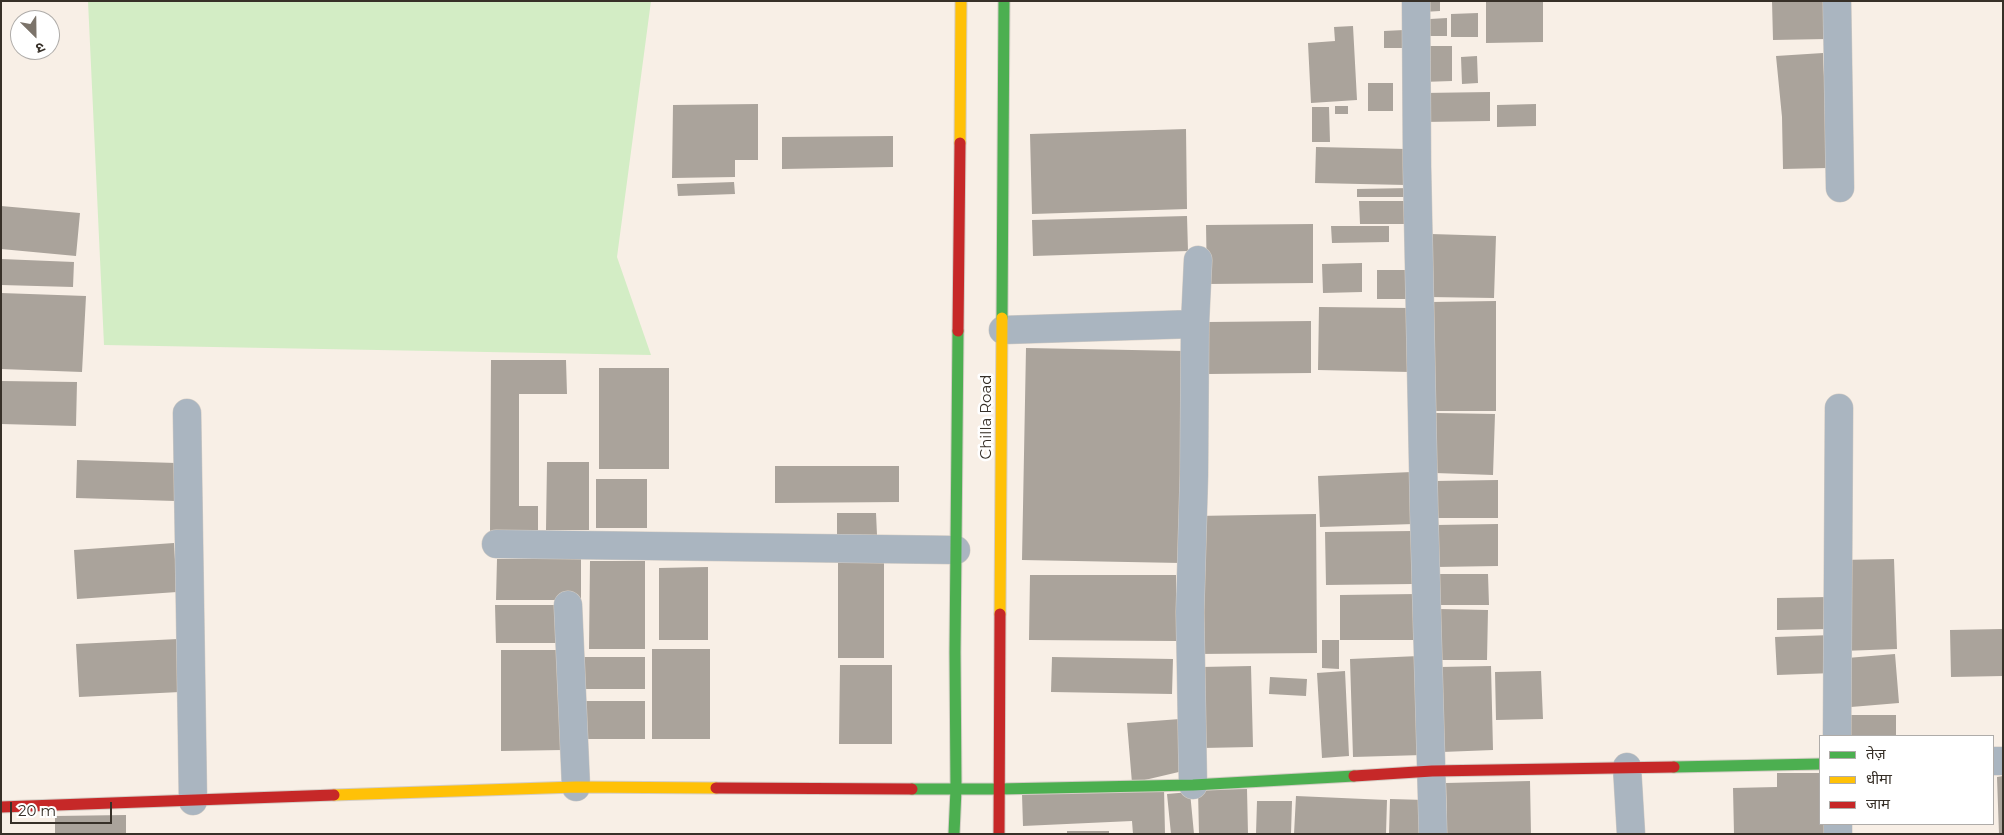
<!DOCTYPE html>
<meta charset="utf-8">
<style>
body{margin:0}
#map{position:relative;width:2004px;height:835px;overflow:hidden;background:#f8efe6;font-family:Montserrat,"Noto Sans Devanagari",sans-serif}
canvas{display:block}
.frame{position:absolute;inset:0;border:2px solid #373028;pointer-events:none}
.legend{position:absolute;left:1819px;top:735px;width:175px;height:90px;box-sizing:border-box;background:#fff;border:1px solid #afaca9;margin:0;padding:6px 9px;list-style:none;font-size:15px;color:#373028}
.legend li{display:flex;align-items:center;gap:10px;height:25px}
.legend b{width:25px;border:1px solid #afaca9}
.north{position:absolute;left:10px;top:10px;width:50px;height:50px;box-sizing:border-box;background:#fff;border:1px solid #afaca9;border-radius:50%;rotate:157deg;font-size:14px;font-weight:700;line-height:20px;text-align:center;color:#373028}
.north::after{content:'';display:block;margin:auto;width:18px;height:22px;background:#7b736a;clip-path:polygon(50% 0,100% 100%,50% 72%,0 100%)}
.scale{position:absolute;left:10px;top:802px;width:102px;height:22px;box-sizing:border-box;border:2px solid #373028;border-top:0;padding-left:6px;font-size:15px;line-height:18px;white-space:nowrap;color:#373028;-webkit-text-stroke:4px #fff;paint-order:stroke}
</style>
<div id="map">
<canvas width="2004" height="835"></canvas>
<div class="frame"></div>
<ul class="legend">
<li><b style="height:6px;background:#4caf50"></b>तेज़</li>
<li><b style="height:6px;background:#ffc107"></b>धीमा</li>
<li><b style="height:6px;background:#c62828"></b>जाम</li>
</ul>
<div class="north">उ</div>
<div class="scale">20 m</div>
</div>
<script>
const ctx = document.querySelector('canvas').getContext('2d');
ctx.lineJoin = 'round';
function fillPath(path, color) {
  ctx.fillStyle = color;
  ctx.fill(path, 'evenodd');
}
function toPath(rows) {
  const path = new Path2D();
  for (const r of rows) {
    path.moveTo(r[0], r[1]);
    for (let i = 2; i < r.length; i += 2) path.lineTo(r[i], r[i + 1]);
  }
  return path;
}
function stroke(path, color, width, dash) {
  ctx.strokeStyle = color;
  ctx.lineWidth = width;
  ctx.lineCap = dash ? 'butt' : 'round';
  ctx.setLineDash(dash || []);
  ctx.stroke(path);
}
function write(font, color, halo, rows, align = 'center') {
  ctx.font = font + ' Montserrat,sans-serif';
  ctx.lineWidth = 5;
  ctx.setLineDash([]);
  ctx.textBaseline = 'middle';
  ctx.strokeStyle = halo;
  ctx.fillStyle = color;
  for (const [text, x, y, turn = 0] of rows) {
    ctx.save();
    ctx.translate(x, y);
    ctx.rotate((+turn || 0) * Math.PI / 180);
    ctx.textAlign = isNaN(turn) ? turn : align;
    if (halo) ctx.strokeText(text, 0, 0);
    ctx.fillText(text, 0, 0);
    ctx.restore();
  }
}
fillPath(toPath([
 [88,1,651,1,617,257,651,355,104,345]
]), '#d3edc5');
fillPath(toPath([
 [1423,1,1440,1,1440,11,1423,12],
 [1486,1,1543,1,1543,42,1486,43],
 [1772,1,1826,1,1827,39,1773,40],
 [1478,13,1478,37,1451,37,1451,14],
 [1447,18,1447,36,1430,36,1430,19],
 [1353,26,1357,100,1311,103,1308,43,1335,41,1334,27],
 [1404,30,1404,48,1384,48,1384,31],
 [1421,46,1452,46,1452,81,1422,82],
 [1823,53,1828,168,1783,169,1782,117,1776,56],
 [1477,56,1478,83,1462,84,1461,57],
 [1368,83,1393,83,1393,111,1368,111],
 [1490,92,1490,121,1423,122,1423,93],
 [758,104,758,160,735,160,735,177,672,178,673,105],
 [1536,104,1536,126,1497,127,1497,105],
 [1335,106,1348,106,1348,114,1335,114],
 [1312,107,1329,107,1330,142,1312,142],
 [1186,129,1187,209,1032,214,1030,134],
 [893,136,893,167,782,169,782,137],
 [1316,147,1407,149,1406,185,1315,183],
 [734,182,735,194,678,196,677,184],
 [1410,188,1410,197,1357,197,1357,189],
 [1359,201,1407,201,1407,224,1360,224],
 [1,206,80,213,76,256,1,249],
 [1187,216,1188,251,1033,256,1032,220],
 [1313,224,1313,283,1207,284,1206,225],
 [1331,226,1389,226,1389,242,1332,243],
 [1431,234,1496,236,1494,298,1429,297],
 [1,259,74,262,73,287,1,285],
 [1362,263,1362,292,1323,293,1322,264],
 [1377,270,1407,270,1407,299,1377,299],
 [1,293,86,296,82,372,1,369],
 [1496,301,1496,411,1431,411,1431,302],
 [1319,307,1411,308,1410,372,1318,370],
 [1311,321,1311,373,1208,374,1208,322],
 [1026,348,1185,351,1181,563,1022,560],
 [491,360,566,360,567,394,519,394,519,506,538,506,538,532,490,532],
 [599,368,669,368,669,469,599,469],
 [1,381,77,382,76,426,1,424],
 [1436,413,1495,414,1493,475,1435,473],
 [77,460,176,463,175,501,76,498],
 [547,462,589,462,589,530,546,530],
 [775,466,899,466,899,502,775,503],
 [1412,472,1414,524,1320,527,1318,476],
 [596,479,647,479,647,528,596,528],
 [1498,480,1498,518,1434,518,1434,481],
 [837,513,876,513,877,535,837,536],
 [1316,514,1317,653,1196,654,1195,516],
 [1498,524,1498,566,1436,567,1436,525],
 [1412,531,1413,584,1326,585,1325,532],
 [174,543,177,592,77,599,74,550],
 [497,559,581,559,581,600,496,600],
 [1894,559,1897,649,1842,651,1840,560],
 [590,561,645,561,645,649,589,649],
 [838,563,884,563,884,658,838,658],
 [708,567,708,640,659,640,659,568],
 [1437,574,1488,574,1489,605,1437,605],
 [1030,575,1176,575,1176,641,1029,640],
 [1416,594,1416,640,1340,640,1340,595],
 [1828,597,1828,629,1777,630,1777,598],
 [495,605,561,605,561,643,496,643],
 [1439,609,1488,610,1487,660,1438,660],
 [2003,629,2003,676,1951,677,1950,630],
 [1832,635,1834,673,1777,675,1775,637],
 [178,639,180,692,79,697,76,644],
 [1322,640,1339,640,1339,669,1322,668],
 [652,649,710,649,710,739,652,739],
 [501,650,563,650,563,750,501,751],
 [1895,654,1899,703,1851,707,1847,658],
 [1419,656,1423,755,1353,757,1350,659],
 [584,657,645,657,645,689,583,689],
 [1052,657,1173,659,1172,694,1051,692],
 [840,665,892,665,892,744,839,744],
 [1251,666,1253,747,1202,748,1201,667],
 [1491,666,1493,750,1442,752,1440,667],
 [1345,671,1349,756,1322,758,1317,673],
 [1541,671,1543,719,1496,720,1495,672],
 [1270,677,1307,679,1306,696,1269,694],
 [583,701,645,701,645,739,583,739],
 [1851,715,1896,715,1896,736,1851,736],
 [1180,719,1183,771,1132,783,1127,723],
 [1777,773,1820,773,1820,824,1829,824,1830,834,1734,834,1733,788,1777,787],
 [2003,776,2003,834,1999,834,1997,777],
 [1530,781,1531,834,1447,834,1446,783],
 [1164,788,1165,834,1133,834,1132,821,1023,826,1022,794],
 [1247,789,1248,834,1199,834,1198,790],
 [1190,792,1194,834,1171,834,1167,794],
 [1296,796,1387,800,1386,834,1294,834],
 [1390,799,1425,800,1424,834,1389,834],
 [1257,801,1292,801,1291,834,1256,834],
 [126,815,126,834,55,834,55,816],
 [1067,831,1109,831,1109,834,1067,834]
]), '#aaa39b');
const street = toPath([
 [1416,1,1417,166,1424,511,1433,834],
 [1837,1,1840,188],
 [1003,330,1195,324],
 [187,413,193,801],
 [496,544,956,550],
 [568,605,576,787],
 [1837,736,1839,408],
 [1993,761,2003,761],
 [1627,767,1631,834],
 [1193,785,1190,612,1194,475,1195,324,1198,260],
 [1838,824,1838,834]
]);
const fast = toPath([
 [1002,318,1004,1],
 [1674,767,1820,764],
 [912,789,999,789,1193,785,1354,776],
 [954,834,956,789,955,652,958,331]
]);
const slow = toPath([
 [960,143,961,1],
 [1000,614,1002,318],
 [334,795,576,787,716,788]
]);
const jam = toPath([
 [958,331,960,143],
 [1354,776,1432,771,1674,767],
 [716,788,912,789],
 [1,807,334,795],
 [999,834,1000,614]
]);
stroke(street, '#d4cdc5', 29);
stroke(fast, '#d4cdc5', 13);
stroke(slow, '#d4cdc5', 13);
stroke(jam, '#d4cdc5', 13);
stroke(street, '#aab5c0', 28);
stroke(fast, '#4caf50', 11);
stroke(slow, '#ffc107', 11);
stroke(jam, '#c62828', 11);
write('15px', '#373028', '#fff', [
 ["Chilla Road",987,417,-90]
]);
</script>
